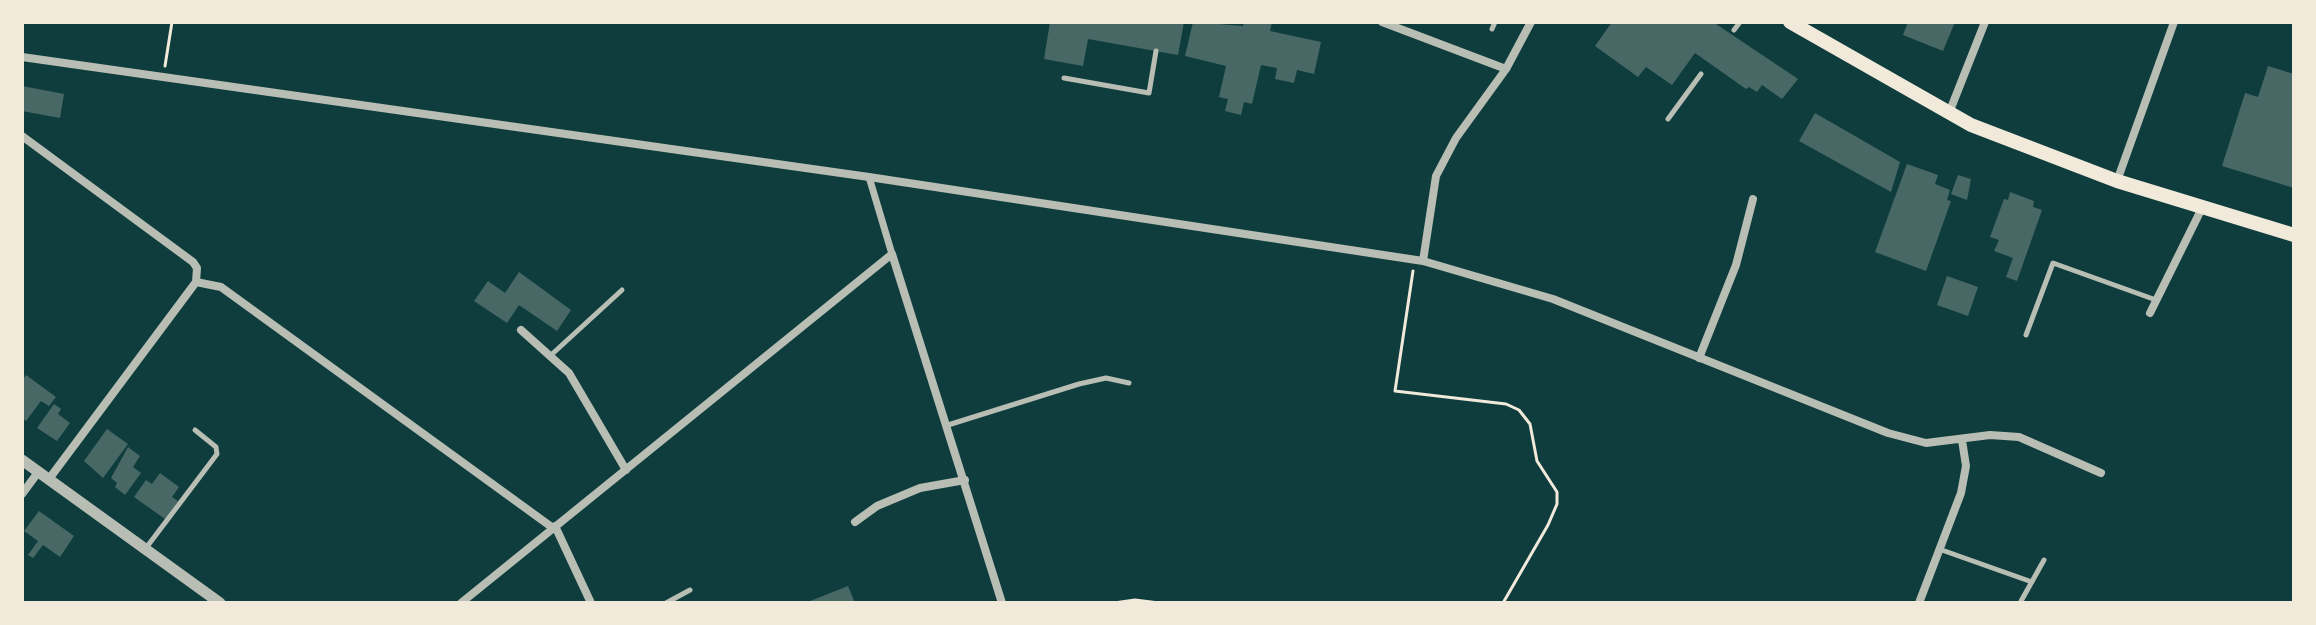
<!DOCTYPE html>
<style>
body{margin:0}
#map{position:relative;width:2316px;height:625px;overflow:hidden;background:#0f3d3e;font-family:Roboto,sans-serif}
canvas{display:block}
.frame{position:absolute;inset:0;border:24px solid #f1e9da;pointer-events:none}
</style>
<div id="map">
<canvas width="2316" height="625"></canvas>
<div class="frame"></div>
</div>
<script>
const ctx = document.querySelector('canvas').getContext('2d');
ctx.lineJoin = 'round';
function fillPath(path, color) {
  ctx.fillStyle = color;
  ctx.fill(path, 'evenodd');
}
function toPath(rows) {
  const path = new Path2D();
  for (const r of rows) {
    path.moveTo(r[0], r[1]);
    for (let i = 2; i < r.length; i += 2) path.lineTo(r[i], r[i + 1]);
  }
  return path;
}
function stroke(path, color, width, dash) {
  ctx.strokeStyle = color;
  ctx.lineWidth = width;
  ctx.lineCap = dash ? 'butt' : 'round';
  ctx.setLineDash(dash || []);
  ctx.stroke(path);
}
fillPath(toPath([
 [1050,22,1184,22,1178,55,1088,39,1083,66,1044,59],
 [1193,22,1243,26,1244,22,1272,22,1270,31,1321,42,1314,74,1297,70,1294,83,1275,79,1277,68,1261,65,1252,104,1244,102,1241,115,1225,111,1228,99,1219,97,1226,66,1185,56],
 [1612,22,1713,22,1798,79,1782,99,1762,85,1757,92,1749,87,1746,89,1695,53,1672,85,1646,67,1638,77,1595,46],
 [1908,22,1955,22,1943,51,1903,35],
 [2268,66,2294,74,2294,188,2222,166,2245,93,2258,97],
 [22,86,64,94,60,118,22,111],
 [1815,113,1900,162,1891,192,1799,141],
 [1907,164,1938,175,1935,184,1950,190,1947,200,1951,201,1926,271,1875,252],
 [1958,175,1971,179,1967,200,1951,194],
 [2010,192,2034,201,2033,207,2042,210,2017,281,2006,277,2013,258,1994,251,1999,240,1990,237,2004,199,2008,200],
 [519,272,571,310,557,331,519,305,507,323,474,301,488,281,505,293],
 [1947,276,1978,287,1968,316,1937,305],
 [26,375,56,397,49,406,41,401,26,421,22,418,22,381],
 [54,404,61,409,58,414,70,423,57,441,37,428],
 [107,429,128,444,103,478,84,461],
 [128,447,140,456,133,467,141,473,125,495,115,487,117,483,111,478],
 [160,473,179,487,172,497,178,501,165,519,134,497,146,480,152,484],
 [39,511,74,536,60,557,43,545,33,558,28,555,38,541,24,531],
 [848,586,855,603,805,603]
]), '#486865');
stroke(toPath([
 [165,66,172,22],
 [1413,271,1395,391,1506,404,1519,410,1530,424,1537,461,1557,492,1557,504,1548,525,1503,603],
 [1114,603,1135,600,1159,603]
]), '#f1e9da', 3);
stroke(toPath([
 [1492,29,1495,22],
 [1734,30,1740,22],
 [1064,78,1149,93,1156,51],
 [1668,119,1701,74],
 [2026,335,2053,263,2156,300],
 [550,356,622,290],
 [948,425,1079,384,1106,378,1129,383],
 [146,548,217,454,216,447,195,430],
 [1939,549,2032,582],
 [666,603,690,590],
 [2020,603,2044,560]
]), '#b8beb3', 5);
stroke(toPath([
 [869,177,892,254]
]), '#b8beb3', 7);
stroke(toPath([
 [1382,22,1506,69],
 [22,57,869,177,1423,261,1553,299,1888,433,1926,443,1990,435,2019,437,2101,473],
 [1949,113,1985,22],
 [22,136,193,262,197,268,196,282],
 [2117,181,2174,22],
 [1423,261,1436,176,1456,138,1506,69,1531,22],
 [196,282,221,287,553,528],
 [2150,313,2202,208],
 [521,330,569,373,626,470],
 [1699,358,1736,265,1753,199],
 [49,479,196,282],
 [22,494,39,471],
 [855,522,877,506,920,488,965,480],
 [555,526,591,603],
 [461,603,892,254,1002,603],
 [1919,603,1961,493,1966,466,1962,440]
]), '#b8beb3', 8);
stroke(toPath([
 [22,460,220,603]
]), '#b8beb3', 11);
stroke(toPath([
 [1790,22,1971,125,2117,181,2294,235]
]), '#f1e9da', 14);
</script>
